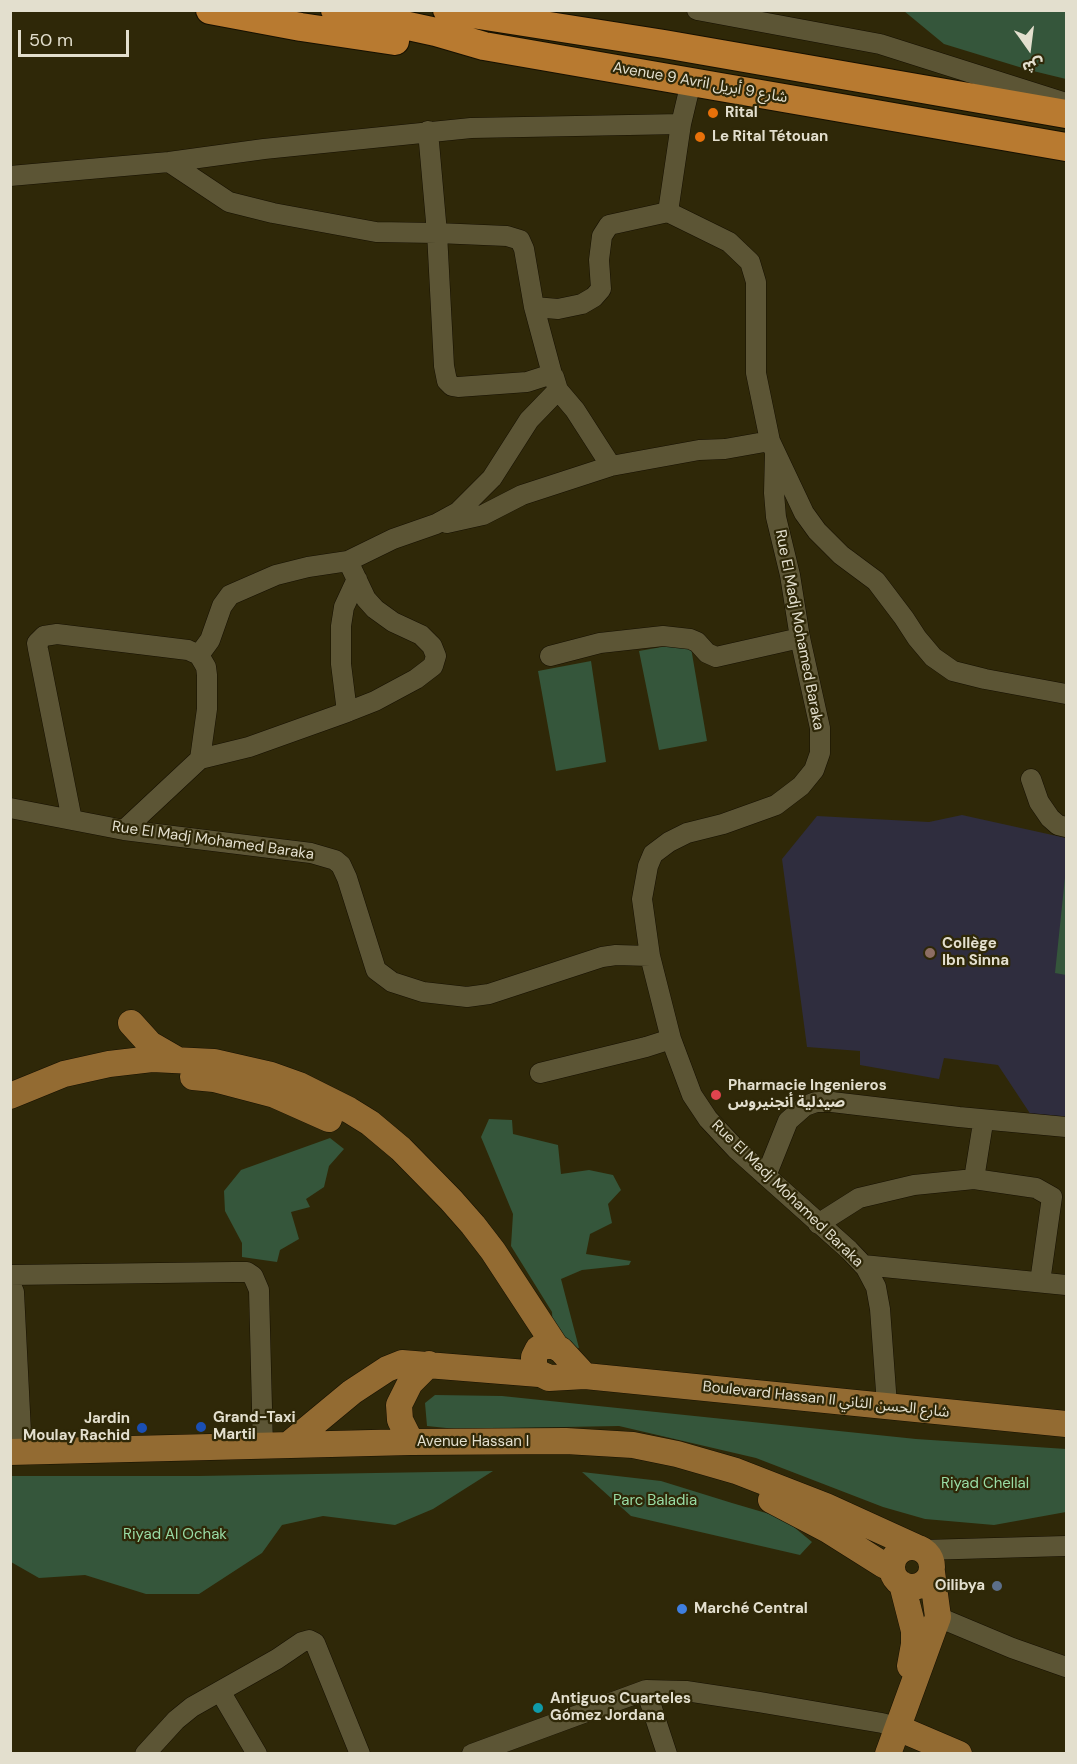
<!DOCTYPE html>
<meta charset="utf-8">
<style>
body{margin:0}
#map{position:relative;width:1077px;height:1764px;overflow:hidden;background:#2f2808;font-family:"DM Sans","Noto Sans Arabic",sans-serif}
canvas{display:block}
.frame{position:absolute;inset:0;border:12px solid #e3dfce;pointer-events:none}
.north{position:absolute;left:999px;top:18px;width:60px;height:60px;-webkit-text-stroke:4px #2f2808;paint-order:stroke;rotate:166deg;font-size:16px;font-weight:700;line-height:24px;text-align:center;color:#e3dfce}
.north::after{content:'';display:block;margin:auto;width:21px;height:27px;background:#e3dfce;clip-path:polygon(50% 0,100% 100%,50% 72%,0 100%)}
.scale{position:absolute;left:18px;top:30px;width:111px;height:27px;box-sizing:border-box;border:3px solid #e3dfce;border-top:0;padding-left:8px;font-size:18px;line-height:21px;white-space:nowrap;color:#e3dfce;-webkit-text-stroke:4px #2f2808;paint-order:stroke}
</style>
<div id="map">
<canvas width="1077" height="1764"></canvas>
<div class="frame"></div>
<div class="north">ش</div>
<div class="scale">50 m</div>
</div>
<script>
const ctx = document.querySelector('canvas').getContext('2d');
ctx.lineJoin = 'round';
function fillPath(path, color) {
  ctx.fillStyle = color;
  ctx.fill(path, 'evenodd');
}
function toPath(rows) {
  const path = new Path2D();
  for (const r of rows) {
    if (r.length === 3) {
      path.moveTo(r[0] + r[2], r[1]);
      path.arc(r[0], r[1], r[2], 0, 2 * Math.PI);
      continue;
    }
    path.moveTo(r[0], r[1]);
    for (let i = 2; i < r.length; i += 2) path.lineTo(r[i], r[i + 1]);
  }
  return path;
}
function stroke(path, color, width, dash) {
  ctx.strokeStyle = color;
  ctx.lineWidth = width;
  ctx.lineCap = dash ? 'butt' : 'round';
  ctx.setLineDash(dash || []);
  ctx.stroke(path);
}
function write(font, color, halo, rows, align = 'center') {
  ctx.font = font + ' "DM Sans","Noto Sans Arabic",sans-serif';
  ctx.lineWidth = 4.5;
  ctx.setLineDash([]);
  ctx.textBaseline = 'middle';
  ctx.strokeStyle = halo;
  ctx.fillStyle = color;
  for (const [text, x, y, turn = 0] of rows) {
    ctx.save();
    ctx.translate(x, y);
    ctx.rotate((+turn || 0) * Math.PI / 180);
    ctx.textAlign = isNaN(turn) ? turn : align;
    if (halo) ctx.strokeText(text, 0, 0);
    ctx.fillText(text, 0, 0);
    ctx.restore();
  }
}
fillPath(toPath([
 [962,815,1066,838,1066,1118,1031,1115,998,1065,944,1058,939,1079,860,1065,860,1051,807,1047,782,859,817,816,929,822]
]), '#2f2d3e');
fillPath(toPath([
 [904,11,1066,11,1066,79,1029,70,944,44],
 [690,642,707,741,659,750,639,651],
 [591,661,606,762,556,771,538,671],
 [1066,868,1066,975,1055,973],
 [489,1119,512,1120,513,1134,558,1145,561,1174,589,1170,613,1175,621,1190,608,1204,612,1223,590,1234,586,1254,631,1261,629,1265,582,1270,561,1279,579,1348,567,1347,553,1330,552,1312,511,1246,513,1214,481,1137],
 [330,1138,344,1149,329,1166,324,1187,306,1199,310,1207,291,1212,299,1239,280,1250,277,1262,242,1257,242,1243,225,1211,224,1191,241,1170],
 [435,1395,502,1396,916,1439,1066,1449,1066,1512,994,1525,925,1519,883,1507,756,1458,619,1426,456,1429,427,1426,425,1403],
 [493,1471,433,1509,395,1525,323,1516,282,1525,262,1553,199,1594,146,1594,85,1575,39,1578,11,1562,11,1476,198,1476],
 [582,1472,661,1481,732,1503,783,1518,812,1542,800,1555,631,1516]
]), '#35563b');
const minor = toPath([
 [697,10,880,44,1066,103],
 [691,82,681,124,668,212,729,242,750,262,756,282,756,373,770,441,804,513,817,531,841,555,876,581,904,618,917,638,933,657,953,671,985,679,1066,694],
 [169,162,229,202,273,213,376,232,437,233,507,236,520,240,524,249,534,307,552,374,527,382,458,387,452,386,447,381,444,366,437,233,428,131],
 [10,176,169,162,264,149,471,128,681,124],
 [534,307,558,309,582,304,594,297,601,289,599,260,602,236,609,225,668,212],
 [554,377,558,390,575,410,611,466,699,450,725,449,770,441],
 [775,452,774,493,776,517,790,575,800,638,820,728,820,753,814,770,801,786,776,805,723,824,687,833,669,842,653,854,648,866,642,899,650,956,671,1039,692,1095,708,1119,736,1149,849,1250,866,1268,876,1287,880,1309,887,1405],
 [447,523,483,515,522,495,611,466],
 [199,655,210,640,222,606,230,595,276,575,308,567,348,561,393,539,436,524,458,512,492,478,529,420,558,390],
 [550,656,600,643,663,636,690,639,697,642,707,653,716,657,800,638],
 [347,712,341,664,341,626,344,607,357,579],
 [1031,779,1039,802,1050,818,1058,825,1066,827],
 [10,808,124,830,311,853,335,860,341,865,347,878,376,970,392,982,423,992,467,997,489,994,602,957,616,955,650,956],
 [72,820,38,649,37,643,44,636,57,634,188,650,199,655,206,667,207,675,207,709,200,759],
 [124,830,200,759,249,747,347,712,375,701,416,679,433,666,436,656,432,646,421,635,393,622,375,609,366,599,348,561],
 [540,1073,646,1047,671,1039],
 [766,1176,788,1121,805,1106,816,1102,832,1102,959,1117,1066,1127],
 [974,1179,983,1123,985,1120],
 [818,1224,859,1198,914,1185,974,1179,1036,1188,1052,1197,1040,1282],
 [863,1265,1066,1285],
 [10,1275,234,1272,247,1272,253,1276,259,1290,263,1447],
 [10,1283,14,1292,22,1452],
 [923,1550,1066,1546],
 [938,1617,1012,1648,1066,1667],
 [646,1690,667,1754],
 [220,1691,257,1754],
 [145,1754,176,1720,192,1707,277,1659,302,1642,309,1640,315,1643,360,1754],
 [472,1754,646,1690,686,1691,759,1702,882,1723,898,1728]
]);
const major = toPath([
 [131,1023,150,1044,176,1059],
 [193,1077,214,1079,275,1095,329,1119],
 [10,1096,64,1074,109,1064,152,1059,214,1062,271,1075,299,1085,349,1110,370,1123,401,1149,451,1200,473,1225,493,1251,556,1347],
 [585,1376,561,1350,554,1346,543,1346,538,1349,534,1357,534,1367,537,1372,549,1378,585,1376,1066,1424],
 [411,1442,400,1420,399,1405,410,1383,429,1364],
 [288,1445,352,1392,387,1369,402,1363,539,1374],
 [10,1452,411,1442,566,1441,633,1445,677,1454,736,1471,826,1506,916,1547],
 [771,1500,828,1530,882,1564,892,1569],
 [912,1567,20],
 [902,1584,914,1631,914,1644,910,1666],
 [898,1728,959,1754],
 [888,1754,938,1617,932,1572]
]);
const highway = toPath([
 [210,10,301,27,395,41],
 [335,10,436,32,484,46,1066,147],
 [447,10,664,44,1066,114]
]);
stroke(minor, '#161000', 21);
stroke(major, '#161000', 27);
stroke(highway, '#161000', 30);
stroke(minor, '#5c5535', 20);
stroke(major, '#936b32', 26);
stroke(highway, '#b87a30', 28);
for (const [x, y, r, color] of [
 [713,113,6,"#e8710a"],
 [700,137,6,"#e8710a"],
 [930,953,6,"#8d6e63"],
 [716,1095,6,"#e0444e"],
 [201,1427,6,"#1a4fb4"],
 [142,1428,6,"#1a4fb4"],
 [997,1586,6,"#5c6f8a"],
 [682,1609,6,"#3f7fe0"],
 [538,1708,6,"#0f9aa8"]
]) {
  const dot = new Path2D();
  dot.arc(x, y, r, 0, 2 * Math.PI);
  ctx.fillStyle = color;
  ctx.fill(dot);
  stroke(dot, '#2f2808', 2);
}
write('15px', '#e3dfce', '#2f2808', [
 ["Avenue 9 Avril شارع 9 أبريل",700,83,10],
 ["Rue El Madj Mohamed Baraka",799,630,79],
 ["Rue El Madj Mohamed Baraka",213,841,8],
 ["Rue El Madj Mohamed Baraka",787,1194,44],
 ["Boulevard Hassan II شارع الحسن الثاني",826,1400,6],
 ["Avenue Hassan I",473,1442]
]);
write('bold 15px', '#e3dfce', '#2f2808', [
 ["Rital",725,113],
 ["Le Rital Tétouan",712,137],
 ["Collège",942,944],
 ["Ibn Sinna",942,961],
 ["Pharmacie Ingenieros",728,1086],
 ["صيدلية أنجنيروس",728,1103],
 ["Grand-Taxi",213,1418],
 ["Martil",213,1435],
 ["Jardin",130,1419,"right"],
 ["Moulay Rachid",130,1436,"right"],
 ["Oilibya",985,1586,"right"],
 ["Marché Central",694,1609],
 ["Antiguos Cuarteles",550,1699],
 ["Gómez Jordana",550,1716]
], 'left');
write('15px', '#99dca5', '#2f2808', [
 ["Riyad Chellal",985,1484],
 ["Parc Baladia",655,1501],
 ["Riyad Al Ochak",175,1535]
]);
</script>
